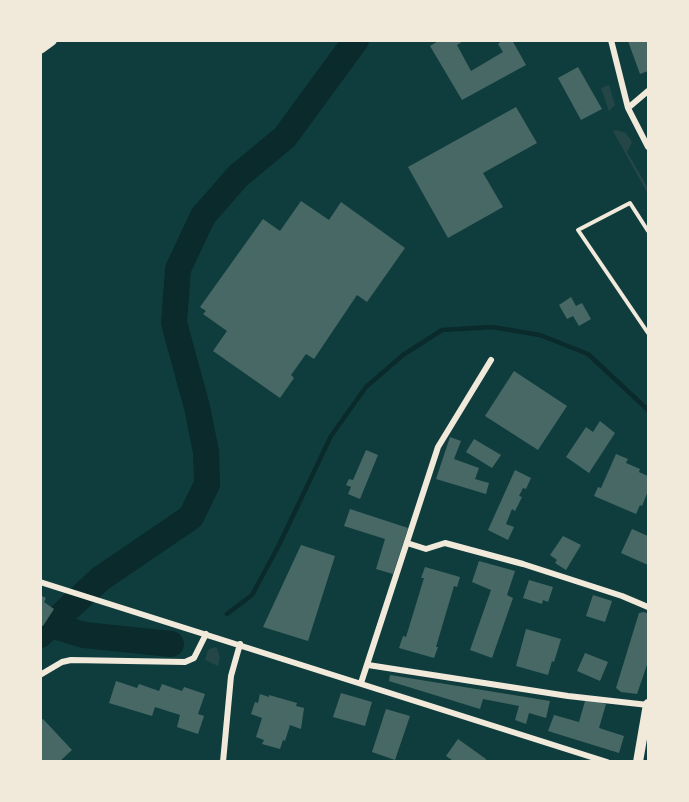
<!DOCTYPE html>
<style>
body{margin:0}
#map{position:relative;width:689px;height:802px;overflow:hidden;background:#0f3d3e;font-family:"Noto Sans",sans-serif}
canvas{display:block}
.frame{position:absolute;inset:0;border:42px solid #f1e9da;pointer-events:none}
</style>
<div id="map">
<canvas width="689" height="802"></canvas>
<div class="frame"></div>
</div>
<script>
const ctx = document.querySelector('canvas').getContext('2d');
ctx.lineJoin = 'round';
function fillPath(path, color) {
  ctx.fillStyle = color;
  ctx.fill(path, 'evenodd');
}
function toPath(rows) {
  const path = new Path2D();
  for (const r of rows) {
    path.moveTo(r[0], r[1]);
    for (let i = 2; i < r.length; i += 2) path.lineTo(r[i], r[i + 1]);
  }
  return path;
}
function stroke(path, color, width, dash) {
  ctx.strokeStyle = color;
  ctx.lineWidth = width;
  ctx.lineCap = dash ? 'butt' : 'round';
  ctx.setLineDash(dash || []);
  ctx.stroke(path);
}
fillPath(toPath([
 [609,85,615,105,609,111,601,88],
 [616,130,626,133,632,142,627,152,648,188,648,194,613,131],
 [215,647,217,648,220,658,218,666,205,660,208,650]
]), '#244646');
stroke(toPath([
 [227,614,252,595,279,545,331,436,366,387,403,355,442,330,492,327,540,335,588,354,648,410]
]), '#0a2a2b', 4.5);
stroke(toPath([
 [51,625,84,635,171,644],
 [40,635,100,579,191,517,207,484,206,452,197,407,174,323,178,269,203,216,238,176,285,137,356,40]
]), '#0a2a2b', 26);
fillPath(toPath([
 [440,40,465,40,457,45,471,71,503,52,498,44,503,40,512,40,526,65,462,100,430,46],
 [631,40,648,40,648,71,640,74,628,41],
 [578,67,602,109,581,120,558,78],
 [516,107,537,143,483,173,503,207,448,238,408,167],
 [301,201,329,220,341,202,405,248,367,302,357,295,314,359,306,354,291,375,294,378,280,398,213,351,227,331,203,314,206,311,200,307,263,219,280,231],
 [571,297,576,306,582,303,591,319,579,326,573,316,567,319,559,305],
 [514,371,567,406,538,450,485,416],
 [600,421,615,433,589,473,566,457,586,427,593,432],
 [450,437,461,441,454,459,479,468,475,479,489,483,486,494,436,479],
 [474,439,501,455,492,468,466,452],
 [366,450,378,455,360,499,348,494,351,487,346,485,349,479,353,480],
 [616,454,628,459,626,463,640,469,639,472,648,476,648,491,642,506,640,505,636,514,594,496,598,487,601,488],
 [515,470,531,478,526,489,523,488,519,496,522,497,515,511,512,509,506,524,514,527,508,540,488,530],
 [350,509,408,528,393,574,376,569,385,539,344,526],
 [632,529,648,536,648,565,621,553],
 [563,536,581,545,566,570,555,563,557,560,550,555],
 [301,545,335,556,308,641,263,627],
 [479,561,515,571,507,595,513,598,492,658,470,650,491,590,472,582],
 [425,567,460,577,457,587,454,586,436,647,438,647,434,658,399,648,403,636,406,637,424,578,421,578],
 [529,580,553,587,548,602,543,600,542,604,523,598],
 [40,595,46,598,44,602,54,609,43,626,40,625],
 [593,595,612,601,605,622,586,616],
 [644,612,648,614,648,662,637,694,621,692,616,688,639,613],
 [526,629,561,639,554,662,552,661,548,675,516,666],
 [585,653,608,662,600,681,577,671],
 [390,675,544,700,550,701,546,718,529,713,526,724,515,720,519,706,483,699,480,709,389,681],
 [116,681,137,688,139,684,159,691,162,684,182,691,184,687,205,694,198,714,204,716,198,734,177,727,180,715,155,707,152,716,109,703],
 [341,693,372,702,365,726,333,717],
 [260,694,269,697,269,695,297,703,296,706,304,708,301,729,290,725,285,741,283,740,280,749,262,744,264,740,256,737,262,718,251,714,255,702,258,703],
 [585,701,595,701,606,704,599,728,624,736,619,753,548,731,554,715,579,722],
 [386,709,410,716,395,760,372,752],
 [43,719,72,750,59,762,40,762,40,721],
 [458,739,486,759,485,762,455,762,446,756]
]), '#486865');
stroke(toPath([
 [648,231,630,203,578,230,648,333]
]), '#f1e9da', 4);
stroke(toPath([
 [611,40,628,108],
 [648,91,628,108,648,147],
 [407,543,426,549,445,543,523,564,622,596,648,607],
 [40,582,607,762],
 [368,665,568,696,648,705],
 [40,675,62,662,71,660,185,662,194,658,206,634],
 [361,683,438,447,491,360],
 [223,762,231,676,240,644]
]), '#f1e9da', 6);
stroke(toPath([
 [638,762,648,704]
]), '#f1e9da', 10);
stroke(toPath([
 [40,48,51,40]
]), '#f1e9da', 12);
</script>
